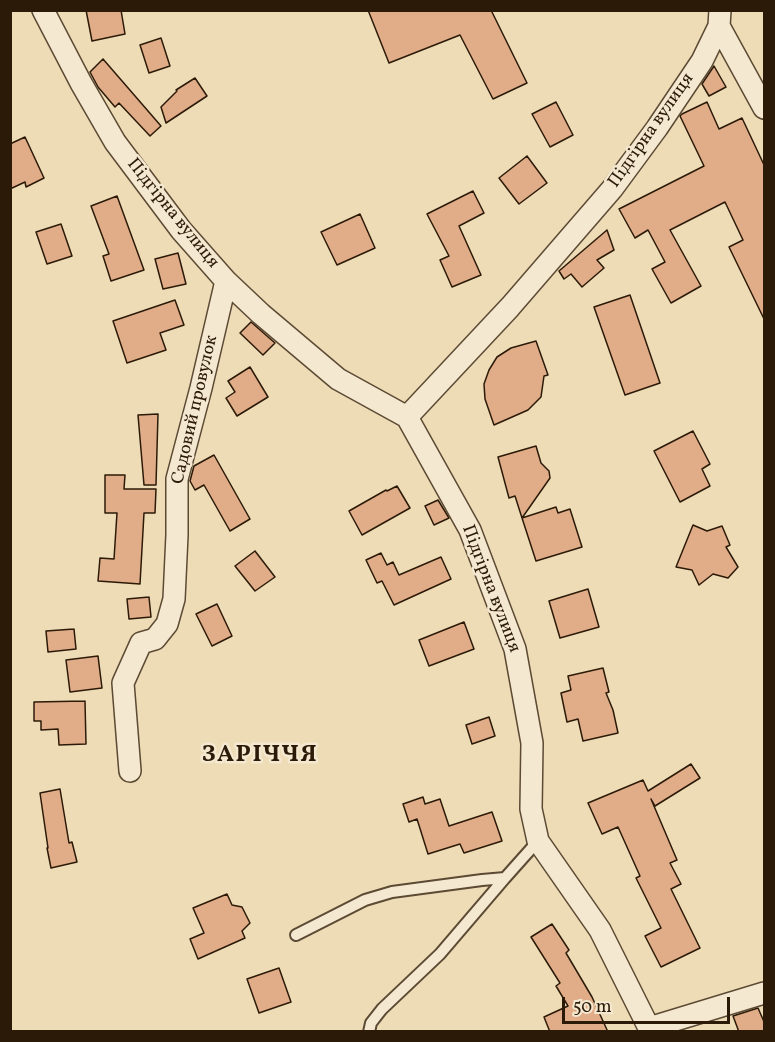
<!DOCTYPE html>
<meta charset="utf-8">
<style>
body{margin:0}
#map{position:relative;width:775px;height:1042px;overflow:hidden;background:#eedcb6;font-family:Vollkorn,serif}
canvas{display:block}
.frame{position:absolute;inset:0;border:12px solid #2c1a08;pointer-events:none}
.scale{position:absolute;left:562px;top:997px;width:168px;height:27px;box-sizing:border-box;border:3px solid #2c1a08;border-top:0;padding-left:8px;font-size:18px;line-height:21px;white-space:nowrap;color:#2c1a08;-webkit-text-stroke:4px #f4e8d0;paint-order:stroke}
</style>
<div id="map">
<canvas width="775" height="1042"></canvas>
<div class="frame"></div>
<div class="scale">50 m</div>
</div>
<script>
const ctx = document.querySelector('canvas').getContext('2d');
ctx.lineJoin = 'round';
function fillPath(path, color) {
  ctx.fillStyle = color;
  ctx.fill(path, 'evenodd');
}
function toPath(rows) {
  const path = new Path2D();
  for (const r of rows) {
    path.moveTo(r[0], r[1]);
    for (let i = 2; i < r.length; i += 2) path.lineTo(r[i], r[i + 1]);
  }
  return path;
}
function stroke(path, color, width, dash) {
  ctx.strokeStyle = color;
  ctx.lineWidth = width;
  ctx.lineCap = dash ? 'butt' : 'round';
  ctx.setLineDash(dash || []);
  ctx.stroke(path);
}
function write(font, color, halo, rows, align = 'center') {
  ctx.font = font + ' Vollkorn,serif';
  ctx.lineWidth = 5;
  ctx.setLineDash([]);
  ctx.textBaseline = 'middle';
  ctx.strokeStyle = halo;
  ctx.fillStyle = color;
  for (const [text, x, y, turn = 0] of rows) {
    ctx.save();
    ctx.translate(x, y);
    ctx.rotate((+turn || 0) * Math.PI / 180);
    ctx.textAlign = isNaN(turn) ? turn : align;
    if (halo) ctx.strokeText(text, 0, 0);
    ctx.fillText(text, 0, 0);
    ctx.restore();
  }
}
const building = toPath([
 [86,10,121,10,125,34,92,41,86,10],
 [368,10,491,10,527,83,493,99,460,35,389,63,368,10],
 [161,38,170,66,149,73,140,45,161,38],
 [103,59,161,126,150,136,119,103,115,107,98,87,90,72,103,59],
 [714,66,726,87,709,96,702,84,714,66],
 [195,78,207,96,166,123,161,107,177,91,176,90,195,78],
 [556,102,573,135,550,147,532,114,556,102],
 [707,102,719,129,742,118,765,167,765,321,729,247,743,240,725,202,670,230,701,286,671,303,652,269,665,262,648,230,635,238,619,209,704,166,680,116,682,114,707,102],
 [25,137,44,178,26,187,25,182,10,189,10,144,25,137],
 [527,156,547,183,519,204,499,178,527,156],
 [473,191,484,213,459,226,481,275,452,287,440,260,449,256,427,214,473,191],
 [117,196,144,270,111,281,103,256,109,254,91,206,117,196],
 [360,214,375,248,337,265,321,232,360,214],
 [61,224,72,256,47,264,36,232,61,224],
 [607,230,614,250,597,260,604,268,582,287,571,274,564,279,559,271,607,230],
 [178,253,186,284,163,289,155,259,178,253],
 [630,295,660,383,625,395,594,307,630,295],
 [175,300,184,325,160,333,166,350,127,363,113,321,175,300],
 [251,322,275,343,263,355,240,333,251,322],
 [536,341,548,375,544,376,541,397,528,410,494,425,485,399,484,384,489,370,497,357,511,348,536,341],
 [250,367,268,397,237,416,226,398,235,392,228,381,250,367],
 [158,414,156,485,144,485,138,415,158,414],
 [693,431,710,464,702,469,710,486,680,502,654,451,693,431],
 [536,446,541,463,549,471,550,478,522,518,515,496,509,498,498,457,536,446],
 [214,455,250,519,230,531,204,485,195,490,190,481,194,466,214,455],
 [105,475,125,475,124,489,156,489,155,513,144,513,140,584,98,581,100,558,114,559,117,513,105,513,105,475],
 [397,486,410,508,362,535,349,511,386,490,387,491,397,486],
 [438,500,449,518,434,525,425,506,438,500],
 [556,507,558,513,570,509,582,547,536,561,522,518,556,507],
 [693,525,707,531,722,526,730,545,726,547,738,567,728,578,713,574,699,585,692,570,676,567,693,525],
 [255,551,275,577,255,591,235,566,255,551],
 [381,553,387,565,393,562,399,575,441,557,451,579,394,605,382,581,377,583,366,560,381,553],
 [588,589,599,627,560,638,549,601,588,589],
 [149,597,151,617,129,619,127,599,149,597],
 [217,604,232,636,212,646,196,614,217,604],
 [464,622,474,649,429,666,419,640,464,622],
 [74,629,76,649,48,652,46,631,74,629],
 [98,656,102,688,70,692,66,660,98,656],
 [603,668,609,692,606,693,613,710,618,733,583,741,578,719,567,722,561,693,571,690,568,676,603,668],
 [85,701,86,744,59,745,58,729,41,730,41,721,34,721,34,702,85,701],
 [489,717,495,736,472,744,466,725,489,717],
 [691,764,700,778,655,806,651,799,677,860,670,863,681,884,671,889,700,948,661,967,645,936,661,928,636,878,640,876,618,827,602,834,588,803,643,780,648,791,691,764],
 [60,789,69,843,72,842,77,862,51,868,47,848,48,848,40,793,60,789],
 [423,797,425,804,440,799,449,826,492,812,502,841,464,853,460,844,428,854,417,819,409,822,403,804,423,797],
 [227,894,232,905,242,907,250,923,242,931,245,938,198,959,190,939,204,933,193,908,227,894],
 [552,924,569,950,566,953,592,997,608,1032,550,1032,544,1017,568,1006,556,986,560,983,531,937,552,924],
 [279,968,291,1002,259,1013,247,979,279,968],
 [758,1008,765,1024,765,1032,739,1032,733,1016,758,1008]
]);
fillPath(building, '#e0ad88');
stroke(building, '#2c1a08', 1.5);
const service = toPath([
 [296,935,365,900,392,892,482,880,505,878,538,841],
 [369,1032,371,1023,382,1009,440,954,505,878]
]);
const minor = toPath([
 [43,10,81,83,115,142,181,230,226,281,261,314,338,379,407,417,470,530,515,649,532,743,531,809,538,841,600,930,649,1028,649,1032],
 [720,10,719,26,764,108],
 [407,417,510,307,612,189,657,128,702,61,719,26],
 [130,771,123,683,141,643,155,639,167,624,174,599,177,535,177,479,201,388,226,281],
 [649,1028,764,993]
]);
stroke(service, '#5c4a34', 14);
stroke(minor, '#5c4a34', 24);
stroke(service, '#f4e8d0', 10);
stroke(minor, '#f4e8d0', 21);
write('18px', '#2c1a08', '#f4e8d0', [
 ["Підгірна вулиця",652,131,-55],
 ["Підгірна вулиця",172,214,51],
 ["Садовий провулок",196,410,-77],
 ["Підгірна вулиця",490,589,69]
]);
ctx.letterSpacing = '1.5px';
write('bold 24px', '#2c1a08', '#f4e8d0', [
 ["ЗАРІЧЧЯ",260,757]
]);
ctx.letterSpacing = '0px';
</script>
